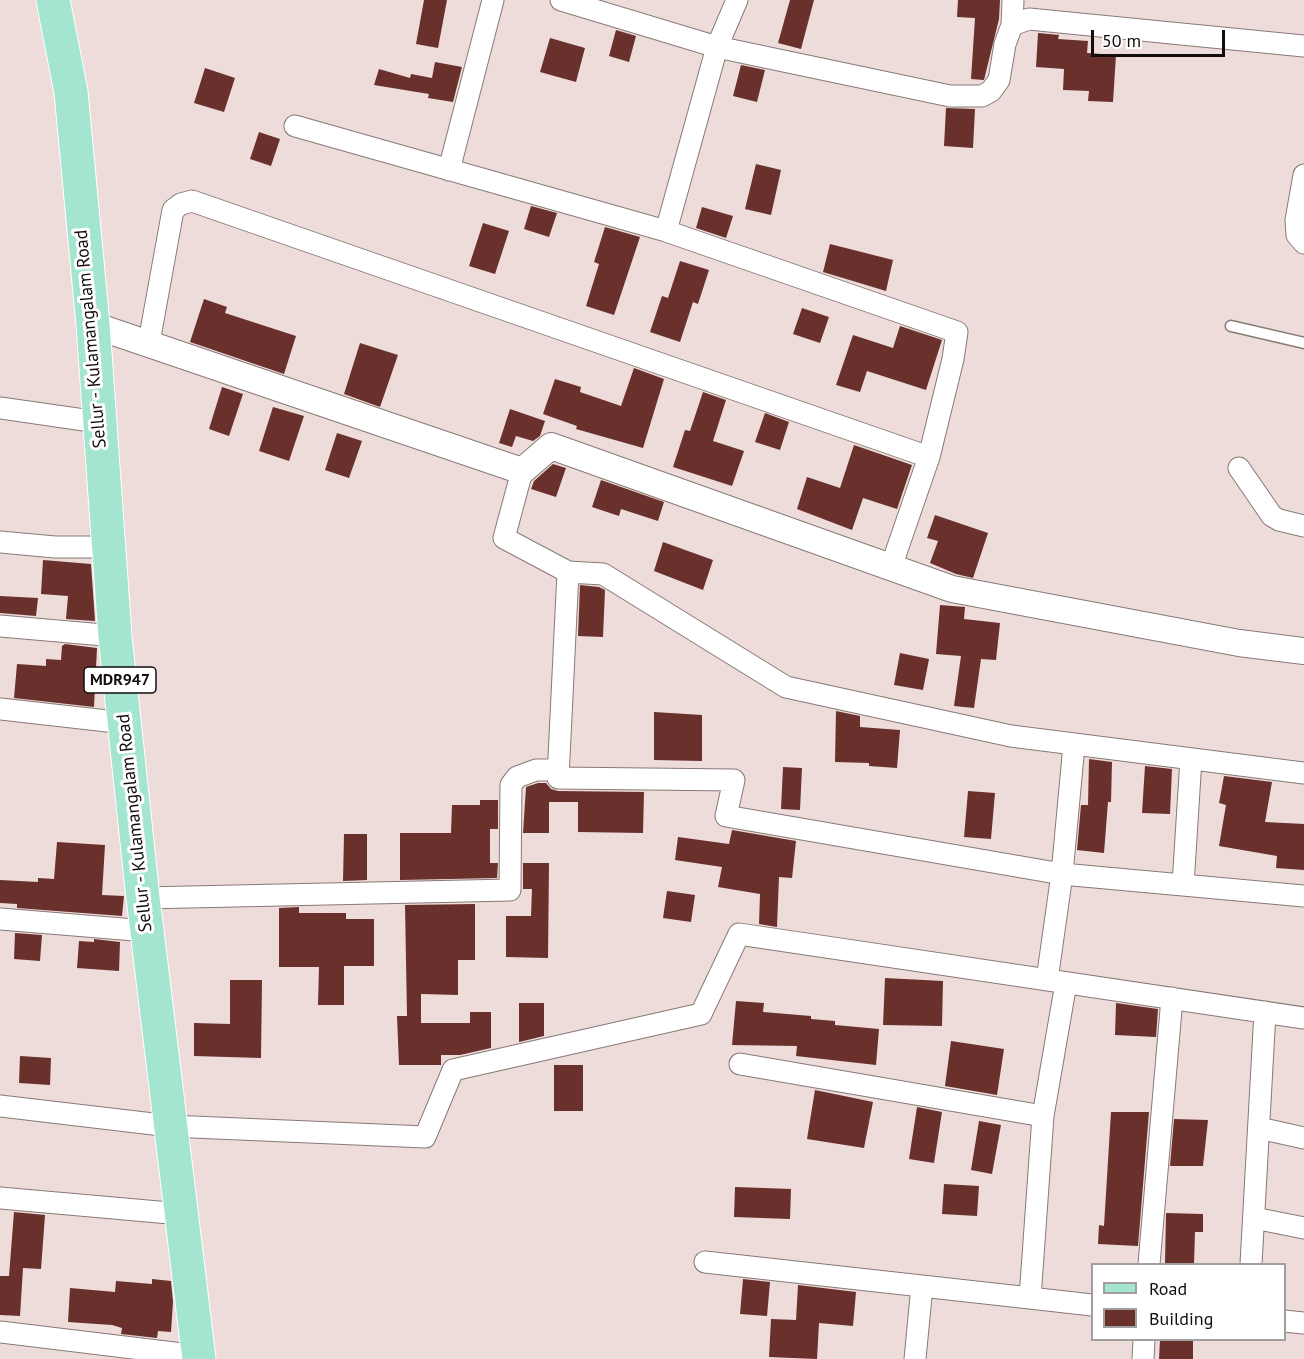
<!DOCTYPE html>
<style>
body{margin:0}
#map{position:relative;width:1304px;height:1359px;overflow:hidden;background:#eddcda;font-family:"PT Sans",sans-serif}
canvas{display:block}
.legend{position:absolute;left:1091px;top:1263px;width:195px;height:78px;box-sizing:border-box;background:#fff;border:2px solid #a09e9e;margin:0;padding:8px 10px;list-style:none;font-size:18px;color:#120d0c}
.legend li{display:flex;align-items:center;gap:12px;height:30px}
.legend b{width:30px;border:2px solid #a09e9e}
.scale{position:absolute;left:1091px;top:30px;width:134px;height:27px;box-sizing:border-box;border:3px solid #120d0c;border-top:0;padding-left:8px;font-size:18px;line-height:21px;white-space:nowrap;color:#120d0c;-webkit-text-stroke:4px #fff;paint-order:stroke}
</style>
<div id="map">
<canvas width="1304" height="1359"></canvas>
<ul class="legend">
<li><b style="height:8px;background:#a3e5cf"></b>Road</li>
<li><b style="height:16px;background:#69302c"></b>Building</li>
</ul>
<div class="scale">50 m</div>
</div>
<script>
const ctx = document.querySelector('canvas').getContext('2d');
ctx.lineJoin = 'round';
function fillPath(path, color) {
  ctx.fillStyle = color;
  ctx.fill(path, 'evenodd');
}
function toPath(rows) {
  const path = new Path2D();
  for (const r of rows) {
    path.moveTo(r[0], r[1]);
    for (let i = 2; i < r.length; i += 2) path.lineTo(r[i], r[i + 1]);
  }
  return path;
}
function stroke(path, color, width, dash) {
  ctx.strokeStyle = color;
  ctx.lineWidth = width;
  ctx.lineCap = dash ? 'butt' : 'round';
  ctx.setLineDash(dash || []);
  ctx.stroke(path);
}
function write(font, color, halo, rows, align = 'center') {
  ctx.font = font + ' "PT Sans",sans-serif';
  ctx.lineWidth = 6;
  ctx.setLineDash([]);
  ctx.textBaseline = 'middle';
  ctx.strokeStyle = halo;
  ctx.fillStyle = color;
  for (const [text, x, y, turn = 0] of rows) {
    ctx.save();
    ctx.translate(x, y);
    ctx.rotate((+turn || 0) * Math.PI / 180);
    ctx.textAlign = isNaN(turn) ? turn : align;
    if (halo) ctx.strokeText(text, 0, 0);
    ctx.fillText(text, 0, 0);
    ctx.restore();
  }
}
fillPath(toPath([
 [424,0,447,0,438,48,416,44],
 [790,0,814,0,801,49,778,43],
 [958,0,1000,0,999,19,984,80,971,79,975,18,957,17],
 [616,30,636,36,629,62,609,56],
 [1038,33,1059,35,1058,39,1088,41,1087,53,1116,55,1113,102,1088,101,1089,91,1063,90,1064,69,1036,67],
 [550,38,585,48,576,82,540,72],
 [435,62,462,67,453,102,428,98,429,94,374,85,379,69,410,78,411,74,432,78],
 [741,65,765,70,757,102,733,96],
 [205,68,235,78,224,112,194,103],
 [946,108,975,109,973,148,944,146],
 [259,132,280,139,271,166,250,159],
 [756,164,781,170,771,215,745,209],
 [531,206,557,213,549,237,524,229],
 [702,207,733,216,726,238,696,228],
 [483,223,509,231,495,274,469,266],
 [605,227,640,237,614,315,586,306,599,264,594,262],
 [830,244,893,260,886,291,823,272],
 [680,261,709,270,698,304,693,302,680,342,650,332,662,296,668,298],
 [204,299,227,307,225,313,296,336,284,374,190,342],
 [802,308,829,317,820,343,793,334],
 [900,326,942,340,926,390,867,371,860,392,836,385,853,335,893,348],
 [360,343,398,355,380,407,344,394],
 [634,368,664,379,643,448,576,429,577,426,543,414,555,379,581,387,580,392,621,406],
 [222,387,243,394,229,436,209,429],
 [703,392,726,400,713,441,744,451,732,486,673,467,685,430,690,431],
 [273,407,304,416,289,461,259,451],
 [510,409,545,421,540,436,533,441,516,436,512,447,499,443],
 [765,413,789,422,780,450,755,442],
 [337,433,362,441,349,478,325,470],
 [854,445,912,465,897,509,863,498,852,530,797,509,807,477,840,488],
 [553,464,566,468,556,497,531,489,534,481],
 [601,480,664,502,658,521,621,509,619,516,592,507],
 [935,515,988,533,973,578,956,574,930,563,938,541,927,538],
 [663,542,713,560,703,590,654,571],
 [43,560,91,564,95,621,66,619,68,596,41,594],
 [580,585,599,587,605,590,603,637,578,636],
 [0,596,38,598,36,616,0,613],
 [940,605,965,607,964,619,1000,623,996,660,981,659,974,708,954,706,961,656,936,654],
 [65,644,97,648,94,707,14,698,17,664,46,666,46,659,61,660,62,646],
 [900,653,929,659,923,690,894,685],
 [836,711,860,716,860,727,900,730,897,768,869,766,869,763,835,762],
 [654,712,702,715,702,761,654,760],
 [1089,759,1112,762,1111,802,1108,802,1104,853,1077,850,1081,805,1088,805],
 [1145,766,1172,769,1170,814,1142,813],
 [783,767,802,768,800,810,781,809],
 [1224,776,1272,782,1265,822,1304,824,1304,870,1276,868,1277,856,1219,846,1226,805,1219,803],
 [538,783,546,783,551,789,558,791,644,792,643,833,578,832,578,802,549,802,549,833,523,833,526,787],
 [968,791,995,793,991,839,964,837],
 [480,800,498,800,498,829,490,829,490,863,498,863,497,878,400,880,400,833,451,833,452,805,480,805],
 [732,830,796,841,792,878,779,877,777,927,759,924,760,894,718,887,722,867,675,860,678,837,729,844],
 [344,834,367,834,367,880,343,881],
 [57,842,105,845,102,895,124,896,122,916,17,908,17,904,0,903,0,880,38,882,38,878,54,879],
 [523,863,549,863,548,958,506,957,506,916,531,916,532,889,523,889],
 [667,891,695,895,691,922,663,918],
 [475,904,475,960,458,960,458,995,421,994,421,1023,470,1023,470,1012,491,1012,491,1048,460,1055,441,1055,441,1065,399,1065,397,1016,407,1016,405,905],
 [299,907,299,913,346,913,346,919,374,919,374,966,344,966,344,1005,318,1005,319,967,279,967,279,908],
 [15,933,42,935,40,961,14,959],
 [94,939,120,942,119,971,77,968,79,941,94,942],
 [885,978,943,981,942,1026,883,1025],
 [230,980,262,980,261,1058,194,1056,194,1023,230,1024],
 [736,1001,764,1003,763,1012,811,1016,811,1019,835,1021,835,1025,879,1029,876,1065,796,1056,797,1046,732,1045],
 [519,1003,544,1003,544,1036,519,1042],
 [1116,1003,1158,1009,1156,1037,1115,1035],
 [951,1041,1004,1049,997,1095,945,1086],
 [20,1056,51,1058,50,1085,19,1083],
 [554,1065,583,1065,583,1111,554,1111],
 [815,1090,873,1102,864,1148,807,1139],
 [917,1107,942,1112,934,1163,909,1159],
 [1111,1112,1149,1112,1138,1246,1098,1244,1099,1225,1104,1226],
 [1174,1119,1208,1120,1203,1166,1170,1166],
 [979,1121,1001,1125,992,1174,971,1170],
 [944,1184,979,1186,977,1216,942,1214],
 [735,1187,791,1189,790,1219,734,1217],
 [14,1212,45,1215,41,1269,23,1268,20,1316,0,1315,0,1276,9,1276],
 [1166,1213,1203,1214,1203,1232,1195,1232,1194,1264,1165,1264],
 [152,1279,171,1281,173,1302,171,1332,158,1331,157,1338,121,1334,122,1328,112,1325,68,1322,70,1288,115,1292,116,1281,152,1284],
 [743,1279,770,1282,767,1316,740,1314],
 [798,1285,856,1292,853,1326,819,1323,817,1359,769,1357,771,1319,796,1320],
 [1160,1340,1193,1340,1193,1359,1159,1359]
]), '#69302c');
const service = toPath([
 [1231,326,1304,343]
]);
const minor = toPath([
 [561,0,717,47,737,0],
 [1012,25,1013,0],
 [295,126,666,231,957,332,953,359,929,457,891,567],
 [449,170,493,0],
 [1304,175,1296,220,1297,235,1304,243],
 [666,231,717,47,950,96,982,96,991,91,999,80,1005,44,1012,25,1029,19,1304,46],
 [149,342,173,210,181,204,192,201,929,457],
 [0,408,98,422],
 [1239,468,1272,516,1279,520,1304,526],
 [522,471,504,538,568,572,558,778,734,780,726,816,1062,874,1304,896],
 [0,542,55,547,109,547],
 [568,572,603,574,786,687,1011,736,1304,773],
 [0,626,115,636],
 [0,709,125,723],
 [1183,885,1191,759],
 [143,898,510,890,511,785,517,777,536,770,558,770],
 [0,919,147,931],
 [1047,980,1062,874,1074,745],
 [740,1064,1043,1116,1030,1298,1092,1305],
 [0,1106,170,1126,425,1137,453,1070,701,1014,739,934,1304,1018],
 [1043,1116,1066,983],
 [1259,1128,1304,1138],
 [0,1198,181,1214],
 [1254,1218,1304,1228],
 [705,1262,1030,1298],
 [1149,1264,1172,998],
 [1251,1264,1265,1012],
 [1284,1321,1304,1323],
 [0,1332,199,1356],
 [915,1359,922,1286],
 [1143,1359,1144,1340]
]);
const tertiary = toPath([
 [93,325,522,471,551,446,952,589,1239,643,1304,651]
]);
const primary = toPath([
 [53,0,71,92,93,325,115,636,143,898,199,1359]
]);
stroke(service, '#887977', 13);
stroke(minor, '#887977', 23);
stroke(tertiary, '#887977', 28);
stroke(primary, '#fff', 35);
stroke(service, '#fff', 10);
stroke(minor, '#fff', 21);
stroke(tertiary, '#fff', 26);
stroke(primary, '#a3e5cf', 33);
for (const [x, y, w] of [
 [120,680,72]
]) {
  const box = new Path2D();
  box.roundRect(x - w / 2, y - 13, w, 26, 4.5);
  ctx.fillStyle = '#fff';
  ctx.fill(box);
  stroke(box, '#120d0c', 1.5);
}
write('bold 16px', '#120d0c', null, [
 ["MDR947",120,680]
]);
write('18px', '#120d0c', '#fff', [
 ["Sellur - Kulamangalam Road",91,339,-95],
 ["Sellur - Kulamangalam Road",135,823,-96]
]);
</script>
